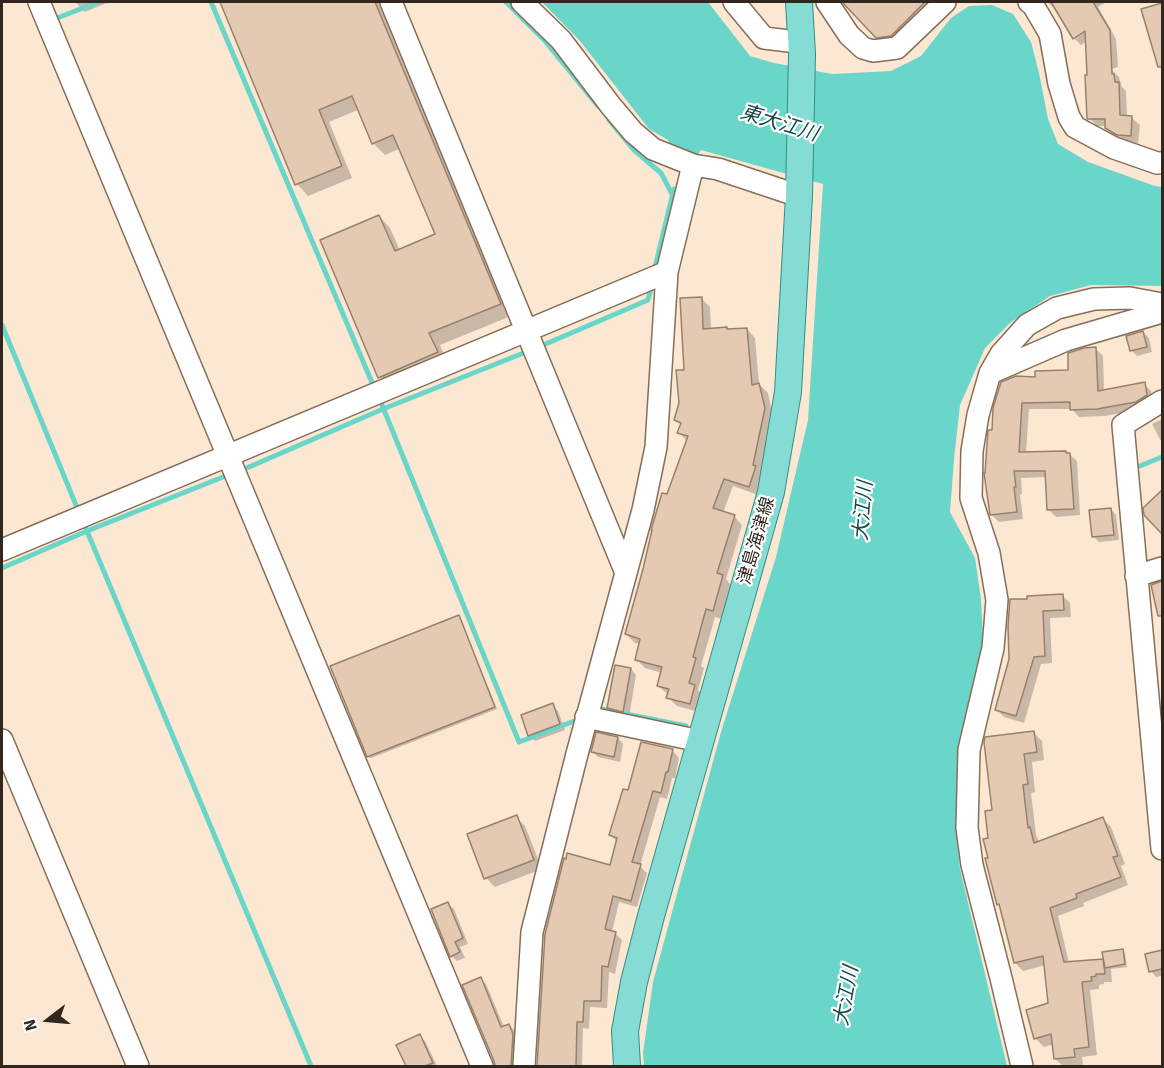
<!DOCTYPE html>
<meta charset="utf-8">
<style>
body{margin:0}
#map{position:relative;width:1164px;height:1068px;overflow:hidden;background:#fce7d3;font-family:Signika,sans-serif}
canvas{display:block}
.frame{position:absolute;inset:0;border:3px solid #31271e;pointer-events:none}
.north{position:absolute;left:18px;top:990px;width:60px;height:60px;-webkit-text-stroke:4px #fff;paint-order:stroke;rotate:254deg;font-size:16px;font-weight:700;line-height:24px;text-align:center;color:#31271e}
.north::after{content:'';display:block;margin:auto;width:21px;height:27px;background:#31271e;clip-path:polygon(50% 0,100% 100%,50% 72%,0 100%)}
</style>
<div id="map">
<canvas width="1164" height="1068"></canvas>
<div class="frame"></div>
<div class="north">N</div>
</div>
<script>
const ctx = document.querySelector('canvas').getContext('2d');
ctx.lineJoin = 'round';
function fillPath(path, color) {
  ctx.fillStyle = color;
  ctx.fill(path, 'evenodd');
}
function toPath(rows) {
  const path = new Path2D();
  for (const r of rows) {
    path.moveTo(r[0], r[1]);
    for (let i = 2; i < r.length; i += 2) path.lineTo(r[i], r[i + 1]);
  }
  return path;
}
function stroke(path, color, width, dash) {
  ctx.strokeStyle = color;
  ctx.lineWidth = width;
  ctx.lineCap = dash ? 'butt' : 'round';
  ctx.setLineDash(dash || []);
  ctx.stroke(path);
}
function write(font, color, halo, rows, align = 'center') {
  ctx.font = font + ' Signika,"Noto Sans JP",sans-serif';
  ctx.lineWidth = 4.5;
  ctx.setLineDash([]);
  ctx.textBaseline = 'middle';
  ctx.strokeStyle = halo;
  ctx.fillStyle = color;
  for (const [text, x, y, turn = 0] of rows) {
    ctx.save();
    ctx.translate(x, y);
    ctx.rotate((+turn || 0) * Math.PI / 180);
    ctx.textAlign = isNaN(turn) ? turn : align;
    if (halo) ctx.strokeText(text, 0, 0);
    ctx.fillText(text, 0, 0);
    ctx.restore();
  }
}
fillPath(toPath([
 [542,2,708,2,750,56,774,63,832,74,891,71,921,56,951,18,969,6,992,5,1013,14,1031,42,1039,73,1048,119,1058,144,1088,162,1155,186,1162,187,1162,286,1091,285,1050,296,1010,323,985,348,960,405,954,459,950,512,975,558,981,599,983,641,978,685,965,725,958,766,957,836,960,869,1007,1066,644,1066,643,1053,653,982,721,732,776,557,808,420,823,184,701,150,694,160,672,151,668,140,649,129,580,41]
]), '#6ad5c9');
fillPath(toPath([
 [75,2,109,2,85,12],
 [221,2,381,2,511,316,440,345,448,364,392,389,380,377,379,216,390,228,400,251,436,235,401,148,385,155,373,143,360,109,329,122,352,178,308,196,297,184],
 [851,2,941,2,885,44,849,6,852,3],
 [1048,2,1107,2,1098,7,1116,39,1118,67,1111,69,1119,77,1122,87,1126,91,1127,117,1131,117,1140,125,1138,143,1126,143,1114,136,1106,126,1097,126,1089,118,1087,41,1081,45,1074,38,1062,18],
 [1162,4,1162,50,1158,51,1143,10],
 [1161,67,1162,67,1162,124],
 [701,298,710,307,711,330,747,329,755,338,759,384,768,393,773,417,761,473,764,476,758,495,733,486,723,513,734,516,742,525,726,579,731,585,722,619,715,617,701,666,704,668,698,690,703,695,699,712,677,706,668,697,669,695,658,686,662,673,645,668,636,659,640,644,635,643,626,634,668,496,688,442,679,433,681,425,676,420],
 [1143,332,1149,338,1152,352,1137,356,1131,350],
 [1096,349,1103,356,1104,391,1144,384,1151,391,1153,402,1143,409,1105,416,1079,417,1072,409,1029,409,1026,453,1069,454,1077,461,1080,515,1056,517,1049,510,1047,477,1021,478,1022,494,1020,494,1023,519,999,522,991,514,993,432,1036,379,1070,371],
 [1162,419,1162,443,1152,424],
 [1162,492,1162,532,1145,514,1145,509],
 [1111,509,1116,515,1119,540,1099,542,1093,536],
 [1063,596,1070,603,1071,617,1050,618,1052,663,1041,664,1024,723,1004,717,996,709,1011,659,1009,626],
 [461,620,497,709,371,758,368,756],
 [631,669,636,675,629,717,614,714,608,708],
 [552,705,558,711,565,730,535,741,529,735],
 [1033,732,1042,741,1044,760,1032,762,1035,792,1031,793,1036,835,1039,842,1103,819,1111,827,1125,864,1121,866,1128,885,1083,903,1084,906,1058,916,1069,963,1103,960,1106,963,1122,951,1125,953,1127,967,1111,969,1112,982,1104,982,1104,984,1099,985,1099,989,1090,990,1097,1055,1082,1057,1083,1065,1063,1066,1055,1059,1054,1044,1044,1047,1035,1038,1050,1005,1046,965,1023,971,1015,963,1001,907,998,904,990,859,990,839,994,811],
 [618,738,623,744,620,762,598,757,592,751],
 [673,751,679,758,675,778,672,778,667,799,660,797,640,866,647,873,637,907,619,902,612,932,615,933,622,940,615,974,609,972,607,1008,590,1007,589,1029,583,1028,582,1066,538,1066,546,934,611,867,618,842,610,835,629,792],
 [516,817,525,826,542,869,495,887,486,878],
 [448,904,454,909,468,944,460,947,465,958,457,961,452,956],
 [1162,951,1162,976,1156,977,1151,971,1147,955],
 [481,979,486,984,504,1027,509,1025,515,1031,518,1041,517,1066,496,1066],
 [419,1036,425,1041,437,1066,408,1066,398,1045]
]), '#0003');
stroke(toPath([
 [211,2,373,385],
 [506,2,545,41,598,106],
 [57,18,99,2],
 [609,120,634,150,661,173,672,194],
 [655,267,674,189],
 [2,325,78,510],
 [541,346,648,300,651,288],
 [380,400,519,742,577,720,578,716],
 [1140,466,1162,457],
 [242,470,383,409,526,352],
 [84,524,311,1066],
 [2,568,87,531,228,475],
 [601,709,686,726]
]), '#6ad5c9', 5);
const building = toPath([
 [220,2,375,2,501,304,429,333,438,352,378,378,320,240,379,215,395,251,435,234,393,135,372,144,352,96,319,110,342,166,295,185,220,2],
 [842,2,925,2,891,36,876,38,842,2],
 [1051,2,1093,2,1110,30,1112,74,1114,74,1115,82,1119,82,1120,115,1132,116,1131,136,1117,135,1105,128,1105,119,1087,119,1085,75,1087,75,1085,31,1073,39,1051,2],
 [1162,3,1162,67,1158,67,1141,9,1162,3],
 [702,297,703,329,727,327,727,329,747,328,752,385,759,383,765,408,753,465,756,466,749,487,724,479,713,508,735,515,717,573,723,575,713,611,706,609,693,657,696,658,689,683,695,685,690,704,666,698,669,689,657,686,662,667,635,660,640,639,625,634,643,569,652,530,651,530,662,493,667,494,688,436,677,433,681,423,674,420,679,403,676,370,684,370,680,298,702,297],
 [1143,331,1147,347,1130,351,1126,336,1143,331],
 [1096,347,1098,391,1145,382,1147,395,1136,402,1097,409,1070,410,1070,402,1022,403,1019,452,1066,451,1066,453,1070,453,1074,509,1047,510,1045,471,1014,471,1016,487,1014,487,1017,512,990,515,984,473,985,473,988,430,992,430,993,408,1001,382,1016,376,1035,377,1035,371,1068,370,1068,353,1084,348,1096,347],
 [1162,490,1162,534,1144,515,1143,508,1162,490],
 [1111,508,1114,535,1092,537,1089,510,1111,508],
 [1162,581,1162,616,1158,616,1151,585,1162,581],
 [1063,594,1064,610,1043,611,1045,656,1034,657,1016,716,995,710,1009,659,1008,626,1010,599,1027,599,1027,596,1063,594],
 [459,615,495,707,367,757,330,666,459,615],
 [615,665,631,668,623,712,607,708,615,665],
 [553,703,560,724,528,736,521,715,553,703],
 [1034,731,1037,752,1024,754,1028,784,1023,785,1028,828,1030,827,1034,843,1103,817,1118,856,1113,857,1121,877,1076,894,1077,898,1050,908,1064,962,1103,959,1105,974,1096,974,1096,976,1091,977,1092,981,1082,982,1089,1047,1074,1049,1075,1057,1054,1059,1051,1034,1034,1039,1026,1010,1048,1003,1043,956,1014,963,999,904,997,905,985,858,988,858,983,839,988,838,985,811,992,810,984,742,985,737,1034,731],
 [596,732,618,737,614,757,591,752,596,732],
 [641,742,673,749,668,772,666,772,661,793,653,791,632,862,641,864,631,901,613,896,605,929,616,932,608,967,602,966,601,1001,584,1001,583,1022,577,1022,576,1066,537,1066,545,934,564,858,566,859,567,853,610,865,617,838,609,835,623,789,628,790,641,742],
 [517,815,534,860,484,879,467,834,517,815],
 [448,902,463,938,455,942,460,952,450,957,431,909,448,902],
 [1123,949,1125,964,1105,968,1102,952,1123,949],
 [1162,950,1162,969,1149,972,1145,954,1162,950],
 [481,977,501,1027,509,1024,513,1034,511,1066,495,1066,494,1061,462,985,481,977],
 [420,1034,433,1063,425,1066,406,1066,396,1045,420,1034]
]);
fillPath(building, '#e4cab3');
stroke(building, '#98806a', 1.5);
const minor = toPath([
 [39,2,482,1066],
 [391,2,626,573],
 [522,2,561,40,611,106,633,132,653,149,693,165,667,272,656,447,643,510,577,754,532,932,524,1066],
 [734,2,764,38,789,41],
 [827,2,849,35,863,48,873,51,897,48,945,2],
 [1029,2,1033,5,1050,34,1059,84,1069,117,1075,127,1114,148,1157,163,1162,163],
 [693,165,718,169,799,196],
 [990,373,1001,354,1027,325,1057,308,1094,299,1130,298,1162,304],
 [1162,401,1123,425,1162,849],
 [2,550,667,272],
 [1136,576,1162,568],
 [586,717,700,741],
 [2,740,138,1066],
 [1022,1066,1001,978,972,865,967,828,969,750,993,648,997,600,989,553,971,498,972,451,978,415,990,373,1066,340,1162,312]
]);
const major = toPath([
 [627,1066,625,1031,634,982,651,916,771,492,788,392,799,196,802,54,799,2]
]);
stroke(minor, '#866e59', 24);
stroke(major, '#338e82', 28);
stroke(minor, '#fff', 21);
stroke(major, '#85dcd4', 26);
write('18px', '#31271e', '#fff', [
 ["津島海津線",757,541,-74]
]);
write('italic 20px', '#1a4a46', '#fff', [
 ["東大江川",779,124,17],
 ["大江川",864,511,-85],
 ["大江川",847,996,-80]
]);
</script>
